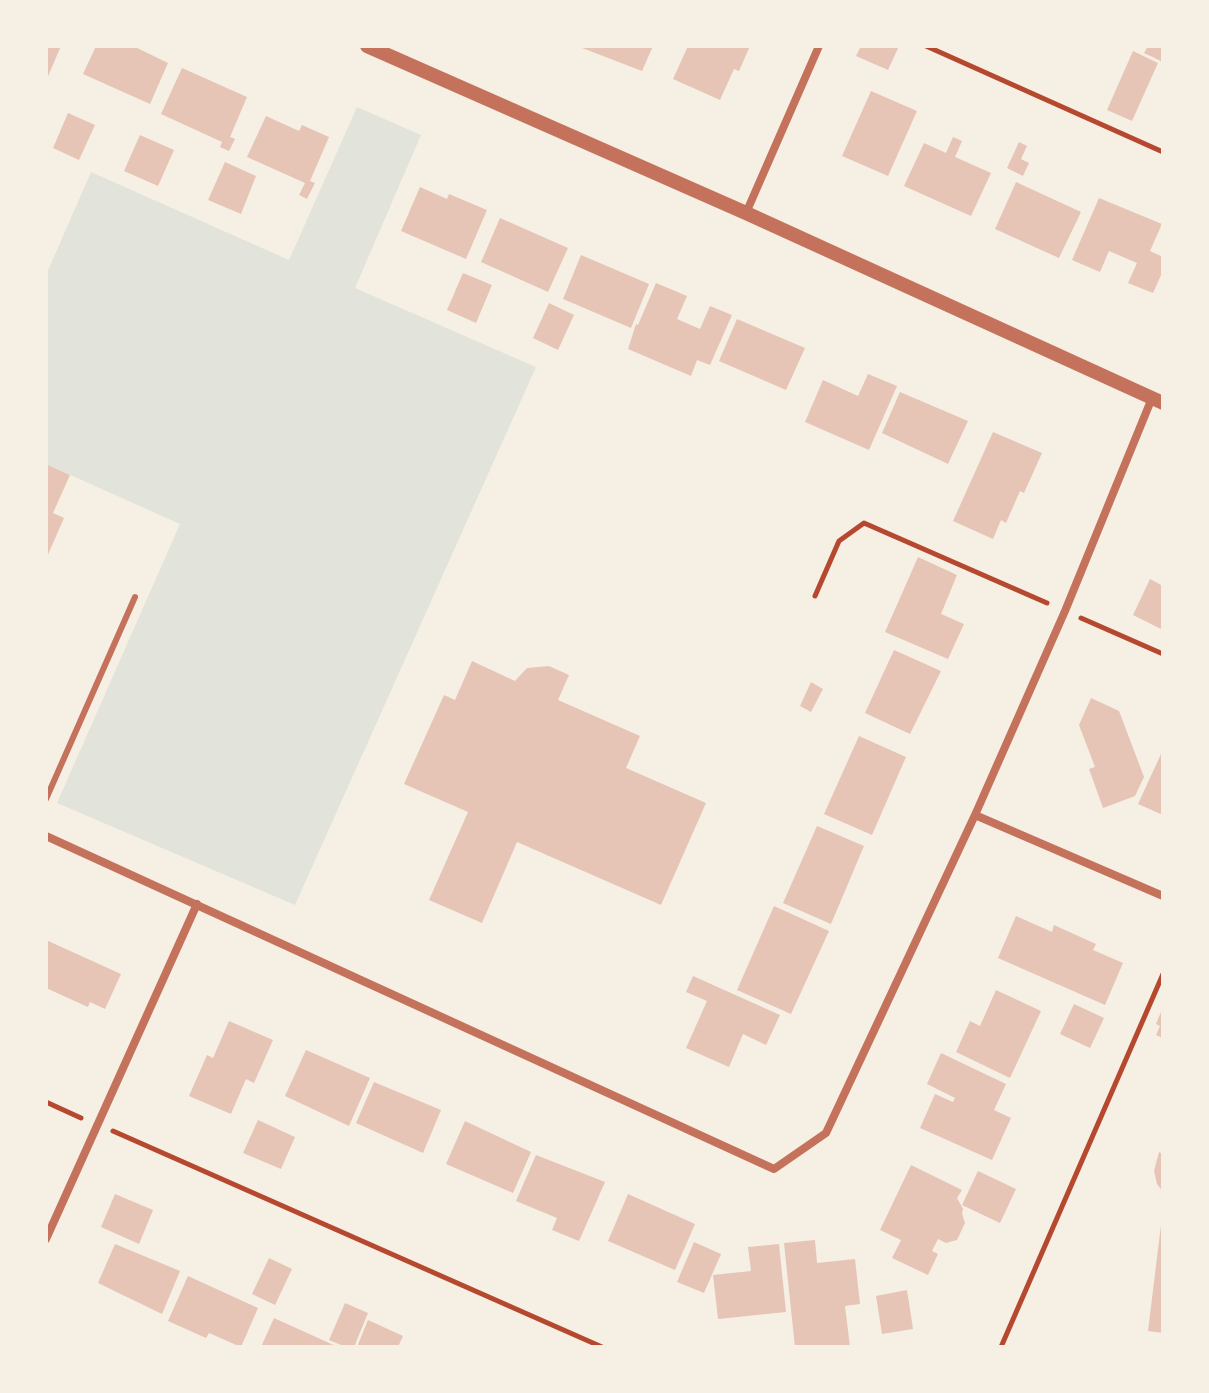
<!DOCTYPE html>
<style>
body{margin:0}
#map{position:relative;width:1209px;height:1393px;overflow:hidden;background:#f6efe4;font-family:Roboto,sans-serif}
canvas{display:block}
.frame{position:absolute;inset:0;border:48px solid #f6efe4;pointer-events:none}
</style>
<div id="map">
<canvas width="1209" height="1393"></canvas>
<div class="frame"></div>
</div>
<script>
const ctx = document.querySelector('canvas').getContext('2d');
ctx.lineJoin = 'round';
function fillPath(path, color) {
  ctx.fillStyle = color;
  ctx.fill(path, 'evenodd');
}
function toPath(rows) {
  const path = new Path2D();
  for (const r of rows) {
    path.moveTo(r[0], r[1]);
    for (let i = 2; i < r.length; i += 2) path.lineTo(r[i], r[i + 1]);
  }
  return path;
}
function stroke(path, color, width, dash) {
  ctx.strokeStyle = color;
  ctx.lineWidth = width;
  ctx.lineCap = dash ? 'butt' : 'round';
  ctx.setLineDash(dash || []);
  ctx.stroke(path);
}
fillPath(toPath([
 [357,107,421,135,355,288,536,367,295,905,57,803,180,524,46,464,46,275,91,172,289,260]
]), '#e2e4dc');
fillPath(toPath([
 [46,46,61,46,46,81],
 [96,46,133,46,168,63,150,104,83,74],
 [577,46,653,46,642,71],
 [688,46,750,46,739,71,734,69,720,100,673,79],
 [861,46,899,46,888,70,856,56],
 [1148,46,1163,46,1163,62,1144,53],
 [1133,51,1158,63,1132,121,1107,110],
 [182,68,247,97,230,137,235,139,229,151,220,147,222,142,161,114],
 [871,91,917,111,888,176,842,156],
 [68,113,95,125,79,160,53,148],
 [266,116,299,131,302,125,329,137,310,181,315,183,307,199,299,195,305,183,247,157],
 [140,135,174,150,158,186,124,171],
 [953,137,962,141,955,157,991,173,971,216,904,186,924,143,946,153],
 [1019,142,1027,146,1021,159,1029,163,1023,176,1007,168],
 [225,162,256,176,241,214,208,200],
 [1016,182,1081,212,1059,258,995,229],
 [420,187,447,199,449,194,487,210,466,259,401,231],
 [1099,198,1162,224,1150,251,1163,257,1163,271,1153,293,1128,283,1137,263,1109,251,1100,272,1072,260],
 [500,218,568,248,548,292,481,262],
 [581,255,649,284,631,328,563,299],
 [463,273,492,285,476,323,447,310],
 [656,283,687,296,677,319,700,329,710,306,732,315,710,365,697,360,691,376,628,349,636,324,638,325],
 [549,303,574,315,558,350,533,338],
 [737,319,805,348,786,390,719,361],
 [868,374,897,386,869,450,805,422,823,380,858,396],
 [900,392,968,421,948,464,882,433],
 [993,432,1042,453,1024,493,1020,491,1006,523,1001,520,993,539,953,521],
 [46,464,70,475,53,513,64,518,46,559],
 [918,557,957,575,941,614,964,624,948,659,885,632],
 [1150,579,1163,586,1163,630,1133,615],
 [894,650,941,671,910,734,865,713],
 [472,661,515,681,527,668,549,666,569,675,558,700,640,736,626,768,706,803,661,905,517,842,482,923,429,900,468,812,404,784,444,695,455,700],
 [811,682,823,689,811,712,800,706],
 [1091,698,1119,711,1144,777,1135,796,1103,808,1089,769,1095,767,1079,725],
 [859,736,906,757,872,835,824,814],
 [1161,754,1163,755,1163,815,1138,804],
 [817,826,864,846,831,924,783,903],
 [774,906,829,931,791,1014,737,990],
 [1016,916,1052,932,1054,925,1096,944,1093,950,1123,963,1105,1005,998,958],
 [46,940,121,974,105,1009,90,1002,88,1007,46,988],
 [693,976,780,1015,766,1045,743,1034,729,1067,686,1048,707,1001,686,992],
 [996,990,1041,1011,1010,1078,956,1052,970,1021,980,1026],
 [1074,1004,1104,1018,1090,1048,1060,1034],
 [1163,1007,1163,1038,1156,1035,1160,1026,1156,1024],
 [229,1021,273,1040,254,1083,246,1079,231,1114,189,1096,207,1055,213,1058],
 [306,1050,370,1078,349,1126,285,1096],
 [941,1053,1006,1084,994,1110,1011,1118,992,1160,920,1128,935,1094,953,1102,955,1098,927,1084],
 [374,1082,441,1110,423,1153,356,1123],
 [258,1120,295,1137,281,1169,243,1153],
 [465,1121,531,1152,513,1193,446,1164],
 [1159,1152,1163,1154,1163,1192,1157,1184,1154,1171],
 [536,1155,605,1182,579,1241,552,1230,557,1218,516,1201],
 [911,1165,962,1190,957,1198,963,1209,962,1213,965,1223,957,1240,946,1243,938,1239,932,1251,938,1254,928,1275,892,1258,901,1240,880,1230],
 [978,1171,1016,1189,1000,1223,962,1205],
 [115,1194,153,1210,139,1244,101,1227],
 [628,1194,695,1224,675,1270,608,1241],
 [1161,1225,1163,1225,1163,1333,1148,1331],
 [815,1240,817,1263,855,1259,860,1304,845,1306,850,1347,795,1347,784,1243],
 [694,1242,721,1254,704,1293,677,1282],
 [115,1244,180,1271,162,1314,98,1283],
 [779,1244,786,1312,718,1319,713,1275,751,1271,748,1247],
 [269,1258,292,1269,275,1305,252,1294],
 [188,1276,258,1308,241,1347,209,1333,206,1338,168,1321],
 [907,1290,913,1329,882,1334,876,1296],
 [345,1303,368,1313,354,1347,346,1347,329,1340],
 [274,1318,338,1347,261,1347],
 [368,1320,403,1336,398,1347,357,1347]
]), '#e6c5b7');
stroke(toPath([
 [926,46,1163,152],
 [815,596,839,541,864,523,1047,603],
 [1081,618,1163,654],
 [46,1102,81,1118],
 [113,1131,602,1347],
 [1001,1347,1163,974]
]), '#b5482f', 5);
stroke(toPath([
 [46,799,135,597]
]), '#c5725c', 6);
stroke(toPath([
 [746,213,819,46],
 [975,815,1163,896],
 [46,836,774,1169,826,1133,975,815,1065,611,1152,398],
 [46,1239,197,904]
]), '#c5725c', 8);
stroke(toPath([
 [367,46,746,213,1163,403]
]), '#c5725c', 14);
</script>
